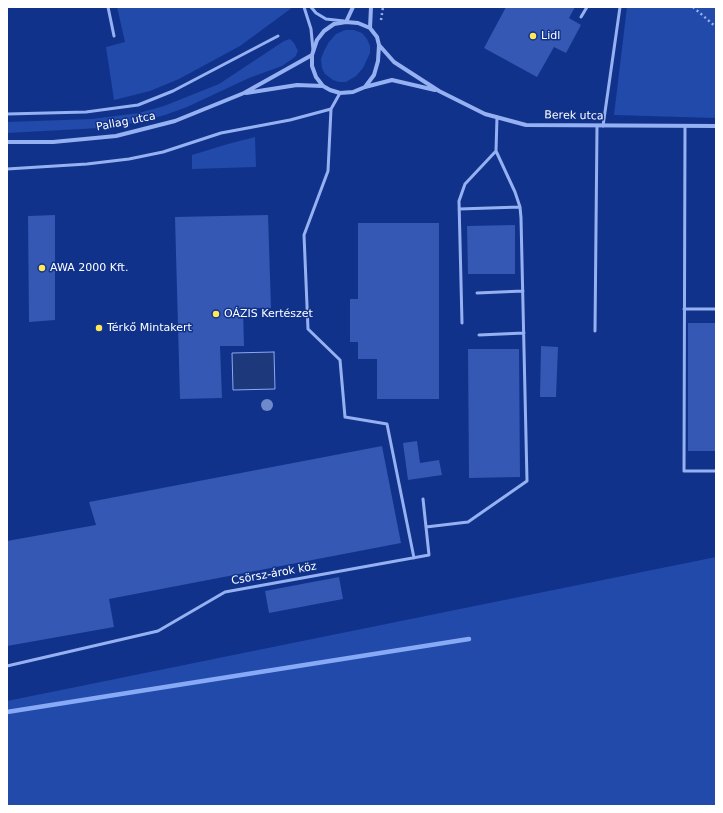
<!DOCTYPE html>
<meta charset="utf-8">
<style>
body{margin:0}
#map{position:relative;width:723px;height:813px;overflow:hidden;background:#10328b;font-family:"DejaVu Sans",sans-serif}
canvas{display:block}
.frame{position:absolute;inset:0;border:8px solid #fff;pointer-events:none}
</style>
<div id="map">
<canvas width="723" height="813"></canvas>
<div class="frame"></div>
</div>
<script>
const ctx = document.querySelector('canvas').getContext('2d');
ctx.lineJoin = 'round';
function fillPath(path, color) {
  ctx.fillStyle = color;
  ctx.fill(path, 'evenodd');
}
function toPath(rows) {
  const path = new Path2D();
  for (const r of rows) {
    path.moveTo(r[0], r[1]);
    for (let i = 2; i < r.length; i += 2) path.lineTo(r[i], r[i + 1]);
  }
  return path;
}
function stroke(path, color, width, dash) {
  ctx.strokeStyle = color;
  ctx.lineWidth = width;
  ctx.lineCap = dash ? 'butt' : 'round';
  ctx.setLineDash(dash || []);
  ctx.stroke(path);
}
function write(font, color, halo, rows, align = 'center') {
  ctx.font = font + ' "DejaVu Sans",sans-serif';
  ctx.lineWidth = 3;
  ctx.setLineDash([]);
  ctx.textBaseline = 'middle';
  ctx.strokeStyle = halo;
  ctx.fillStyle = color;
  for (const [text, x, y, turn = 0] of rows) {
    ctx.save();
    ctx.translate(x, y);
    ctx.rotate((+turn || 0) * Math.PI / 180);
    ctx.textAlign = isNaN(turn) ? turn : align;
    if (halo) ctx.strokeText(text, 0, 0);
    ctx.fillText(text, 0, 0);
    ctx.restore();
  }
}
fillPath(toPath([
 [117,7,292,7,289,10,240,46,179,79,150,91,114,100,106,47,125,42],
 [627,7,716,7,716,118,614,115],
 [345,30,354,30,362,33,367,39,370,46,370,53,363,68,356,76,346,82,339,82,333,80,325,74,322,68,321,59,324,51,329,42,336,34],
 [290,39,294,43,298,51,295,57,282,66,249,78,187,107,165,115,134,123,100,128,7,133,7,122,92,119,139,113,164,106,219,84,284,41],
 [255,137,256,167,192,169,192,155,228,144],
 [716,557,716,806,7,806,7,701]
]), '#214aab');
const water = toPath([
 [274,352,275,389,233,390,232,353,274,352]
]);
fillPath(water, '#1e387c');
stroke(water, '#87a9f6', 1);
stroke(toPath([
 [7,712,469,639]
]), '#87a9f6', 4.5);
fillPath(toPath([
 [506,7,575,7,569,18,581,25,566,53,554,47,537,77,484,48],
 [55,215,55,320,29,322,28,216],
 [268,215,271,308,243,308,244,346,220,346,222,398,180,399,175,217],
 [358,223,439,223,439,399,377,399,377,359,358,359,358,342,350,342,350,299,358,299],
 [515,225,515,274,468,274,467,226],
 [688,323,716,323,716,451,688,451],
 [541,346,558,347,556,397,540,397],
 [468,349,519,349,520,477,469,478],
 [417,441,420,463,439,460,442,475,408,480,403,443],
 [382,446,401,543,109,599,114,627,7,646,7,541,96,525,89,502],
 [339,577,343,599,269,613,265,591]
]), '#3458b3');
stroke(toPath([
 [693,7,716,27],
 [381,20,383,7]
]), '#96b1f2', 2.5, [2, 3]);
stroke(toPath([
 [108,7,114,36],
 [304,7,311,29,313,50],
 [311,7,316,13,326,19,344,21],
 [581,17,587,7],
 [340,93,331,109,328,171,304,235,308,329,340,360,345,417,387,424,414,558],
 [7,114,86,112,138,105,173,91,278,36],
 [603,126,620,7],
 [685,126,684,471,716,471],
 [7,169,87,164,129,159,163,152,221,133,290,120,331,109],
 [459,209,520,207],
 [477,293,523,291],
 [684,309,716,309],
 [462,323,459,201,465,184,496,151],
 [595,331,597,126],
 [479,335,524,333],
 [426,527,468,522,527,481,521,218,520,207,515,192,496,151,497,117],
 [7,666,158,631,225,592,429,555,423,499]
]), '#96b1f2', 3);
stroke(toPath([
 [346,22,358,23,370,28,377,37,379,45,378,61,374,75,365,87,353,92,340,93,330,90,323,86,316,77,312,66,312,55,317,40,324,31,334,24,346,22],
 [346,22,353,7],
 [370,28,371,7],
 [379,45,394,62,439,91,485,114,526,125,716,126],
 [365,87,392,80,435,90],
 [246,93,297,85,323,86],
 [7,142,53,142,116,136,175,121,244,93,312,55]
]), '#96b1f2', 4);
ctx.fillStyle = '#6f89ca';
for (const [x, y] of [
 [267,405]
]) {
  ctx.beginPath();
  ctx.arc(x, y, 6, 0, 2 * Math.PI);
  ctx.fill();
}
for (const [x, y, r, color] of [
 [533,36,4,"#ffe957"],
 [42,268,4,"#ffe957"],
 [216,314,4,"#ffe957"],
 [99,328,4,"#ffe957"]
]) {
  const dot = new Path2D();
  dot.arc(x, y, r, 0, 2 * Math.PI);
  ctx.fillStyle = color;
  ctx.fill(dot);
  stroke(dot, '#10328b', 1.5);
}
write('11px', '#fff', '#10328b', [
 ["Lidl",541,36],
 ["AWA 2000 Kft.",50,268],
 ["OÁZIS Kertészet",224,314],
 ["Térkő Mintakert",107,328]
], 'left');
write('11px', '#fff', '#10328b', [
 ["Berek utca",574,116,1],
 ["Pallag utca",126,122,-11],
 ["Csörsz-árok köz",274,574,-10]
]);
</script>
